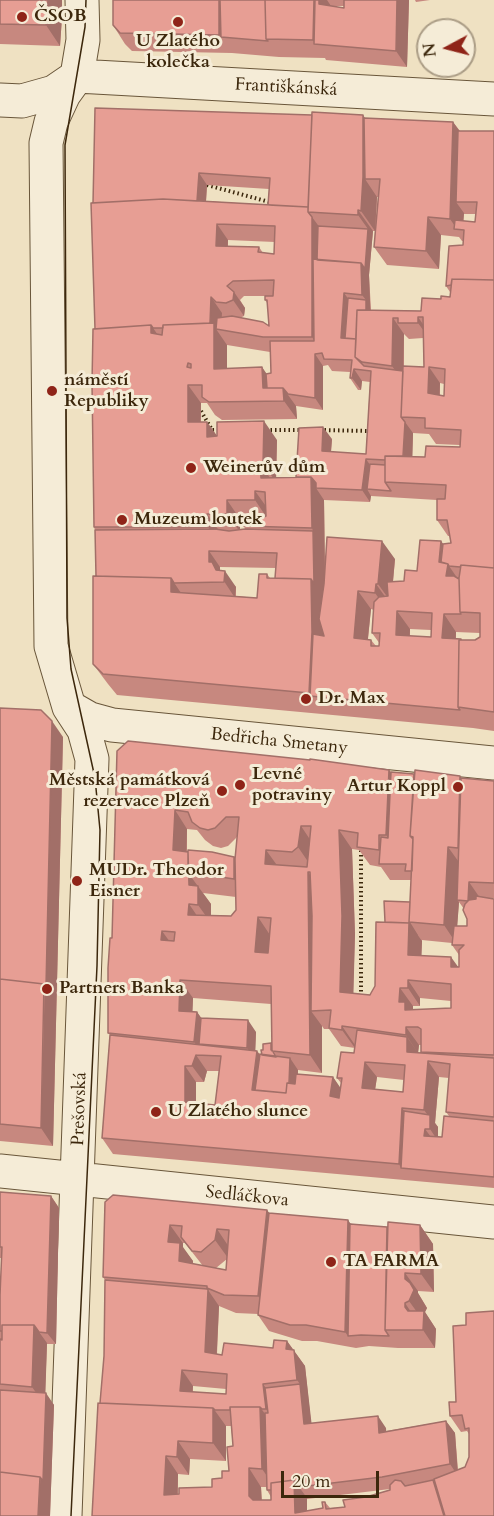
<!DOCTYPE html>
<meta charset="utf-8">
<style>
body{margin:0}
#map{position:relative;width:494px;height:1516px;overflow:hidden;background:#efe1c2;font-family:Cardo,serif}
canvas{display:block}
.north{position:absolute;left:416px;top:18px;width:60px;height:60px;box-sizing:border-box;background:#f5ecd7;border:2px solid #ab9d86;border-radius:50%;rotate:263deg;font-size:16px;font-weight:700;line-height:24px;text-align:center;color:#3c270c}
.north::after{content:'';display:block;margin:auto;width:21px;height:27px;background:#8f2418;clip-path:polygon(50% 0,100% 100%,50% 72%,0 100%)}
.scale{position:absolute;left:281px;top:1471px;width:98px;height:27px;box-sizing:border-box;border:3px solid #3c270c;border-top:0;padding-left:8px;font-size:18px;line-height:21px;white-space:nowrap;color:#3c270c;-webkit-text-stroke:4px #f5ecd7;paint-order:stroke}
</style>
<div id="map">
<canvas width="494" height="1516"></canvas>
<div class="north">N</div>
<div class="scale">20 m</div>
</div>
<script>
const ctx = document.querySelector('canvas').getContext('2d');
ctx.lineJoin = 'round';
function toPath(rows) {
  const path = new Path2D();
  for (const r of rows) {
    path.moveTo(r[0], r[1]);
    for (let i = 2; i < r.length; i += 2) path.lineTo(r[i], r[i + 1]);
  }
  return path;
}
function stroke(path, color, width, dash) {
  ctx.strokeStyle = color;
  ctx.lineWidth = width;
  ctx.lineCap = dash ? 'butt' : 'round';
  ctx.setLineDash(dash || []);
  ctx.stroke(path);
}
function fillPath(path, color) {
  ctx.fillStyle = color;
  ctx.fill(path, 'evenodd');
}
function write(font, color, halo, rows, align = 'center') {
  ctx.font = font + ' Cardo,serif';
  ctx.lineWidth = 6;
  ctx.setLineDash([]);
  ctx.textBaseline = 'middle';
  ctx.strokeStyle = halo;
  ctx.fillStyle = color;
  for (const [text, x, y, turn = 0] of rows) {
    ctx.save();
    ctx.translate(x, y);
    ctx.rotate((+turn || 0) * Math.PI / 180);
    ctx.textAlign = isNaN(turn) ? turn : align;
    if (halo) ctx.strokeText(text, 0, 0);
    ctx.fillText(text, 0, 0);
    ctx.restore();
  }
}
const minor = toPath([
 [77,76,494,99],
 [0,100,22,101,54,92,76,77],
 [69,707,90,719,112,725,494,763],
 [0,1171,494,1222],
 [65,1516,92,759,84,730,69,707,51,646,46,143,51,122,64,94,77,76,83,40,82,0]
]);
stroke(minor, '#69563a', 35);
stroke(toPath([
 [207,185,273,203],
 [201,411,212,430,220,430],
 [266,430,304,430],
 [320,430,370,431],
 [361,996,361,850]
]), '#3c270c', 4, [1.5, 3]);
stroke(minor, '#f5ecd7', 33);
stroke(toPath([
 [71,1516,97,966,100,830,95,778,71,669,67,618,65,145,85,27,86,0]
]), '#3c270c', 1.5);
fillPath(toPath([
 [0,0,62,17,60,46,0,44],
 [113,0,409,0,407,67,326,60,325,58,279,57,232,53,132,51,125,44,113,25],
 [331,6,344,6,344,8],
 [415,0,430,0,416,2],
 [312,115,363,115,364,118,453,122,460,131,494,131,494,731,473,728,117,695,108,684,93,664,96,576,95,530,94,527,95,329,93,203],
 [207,185,269,189,268,205,206,201],
 [377,197,378,197,376,228],
 [464,213,464,214,475,214,475,222,463,221],
 [373,231,375,231,374,247,387,265,439,269,441,235,459,237,462,241,463,241,463,245,446,286,450,292,450,297,441,299,421,311,371,310,369,275],
 [228,240,275,242,274,254,263,253,259,247,228,246],
 [244,296,265,296,265,300,268,304,269,326,240,318,244,316,245,308,240,300],
 [404,334,409,339,423,338,424,367,404,366],
 [227,345,270,352,271,373,266,374,262,367,227,369],
 [328,365,332,371,350,372,350,378,358,390,361,390,362,381,370,382,366,454,331,452,332,439,296,477,276,478,277,440,217,436,207,422,201,422,201,403,207,403,215,415,222,420,297,419,296,406,323,410,323,366],
 [440,383,444,384,444,396,440,395],
 [413,433,429,434,436,444,460,445,460,447,425,457,412,457],
 [371,496,437,500,437,520,448,536,450,536,451,543,443,544,441,541,417,571,404,581,393,582,395,559,325,570,324,500,370,502],
 [262,518,244,526,245,529,240,530,240,519],
 [220,567,276,568,275,578,270,578,267,574,257,598,236,596,236,587,220,571],
 [371,609,374,610,372,633,380,644,379,646,376,646,371,640,368,639],
 [410,629,431,630,431,637,410,636],
 [456,632,480,633,480,637,475,640,462,640,456,638],
 [0,708,63,737,53,1146,0,1141],
 [117,751,389,770,391,772,494,781,494,898,487,898,494,899,494,1188,113,1154,102,1138,110,1035,108,1033,112,938],
 [187,829,197,830,205,840,213,846,221,848,228,846,237,837,235,859,234,857,187,852],
 [352,849,359,850,370,865,381,867,390,880,411,880,410,902,385,922,375,986,370,995,353,993,355,934],
 [203,893,236,897,236,910,231,916,211,915,211,904],
 [459,902,464,909,467,919,467,926,457,926],
 [422,940,452,943,452,945,459,955,459,967,421,955],
 [193,998,271,1004,272,1045,263,1050,262,1055,260,1054,255,1050,256,1032,201,1018,197,1012,192,1011],
 [420,998,451,1001,451,1008,413,1010,413,1006,420,1006],
 [322,1026,324,1029,329,1029,341,1046,355,1048,355,1045,354,1053,337,1078,341,1083,340,1088,333,1077,298,1074,298,1070,322,1073],
 [419,1045,421,1045,422,1053,418,1053],
 [207,1071,219,1071,215,1105,196,1103,196,1082,204,1082],
 [377,1077,404,1080,403,1092,375,1089],
 [439,1077,449,1078,446,1112,449,1116,442,1137,438,1137,438,1127,435,1123],
 [0,1192,51,1196,59,1208,56,1344,47,1344,45,1393,54,1405,50,1516,0,1516,0,1295,2,1258,0,1258],
 [105,1202,267,1210,269,1213,348,1220,350,1224,387,1227,420,1225,433,1244,434,1292,418,1291,418,1293,427,1308,425,1312,436,1329,435,1348,398,1348,369,1346,356,1348,317,1341,302,1341,269,1331,258,1315,258,1314,236,1313,219,1306,217,1354,222,1355,273,1348,287,1341,305,1366,311,1423,386,1428,386,1431,446,1421,455,1433,458,1470,465,1467,469,1457,469,1434,467,1431,461,1432,450,1416,456,1402,453,1326,494,1516,92,1516,104,1356,105,1280,103,1277],
 [183,1243,185,1243,203,1266,193,1264,193,1261,182,1247],
 [227,1259,226,1270,216,1268],
 [193,1386,226,1389,226,1394,193,1392],
 [226,1426,231,1426,233,1446,229,1471,212,1487,178,1494,178,1474,189,1475,190,1459,226,1461],
 [261,1487,266,1487,267,1490,271,1497,271,1500,262,1500],
 [390,1489,390,1490,366,1497,345,1507,330,1508,325,1502,323,1508,307,1511,307,1499]
]), '#c7887f');
fillPath(toPath([
 [48,0,62,0,62,17,60,46,46,25],
 [219,0,231,0,221,37,219,35],
 [314,0,327,0,331,6,315,44,313,40],
 [397,0,409,0,407,67,396,51],
 [363,115,377,136,365,179,377,197,375,231,361,211],
 [453,122,466,140,456,202,464,213,463,230,457,229,450,219],
 [199,173,207,185,205,217,196,205],
 [358,210,373,231,369,275,371,326,366,319,366,300,362,295,361,263,368,229,358,215],
 [312,217,323,232,323,353,312,337],
 [428,217,441,235,439,269,426,251],
 [217,224,228,240,227,261,216,246],
 [234,292,245,308,244,316,233,300],
 [344,293,352,304,349,343,341,338],
 [211,297,222,313,221,330,216,329,227,345,227,388,214,369,210,325],
 [418,317,429,333,429,338,418,323],
 [393,318,404,334,403,382,392,366],
 [151,325,164,344,151,333],
 [315,354,323,366,323,410,315,398],
 [262,367,275,386,268,394,263,388],
 [429,367,440,383,439,409,428,393],
 [354,369,362,381,361,390,352,378],
 [188,385,201,403,200,441,188,422],
 [283,388,296,406,297,419,284,401],
 [264,421,277,440,276,482,263,464],
 [207,422,220,440,207,437],
 [405,422,413,433,412,473,403,461],
 [323,427,332,439,330,463,322,451],
 [366,459,374,471,367,489,371,496,370,502,362,490],
 [260,464,273,482,261,478],
 [311,477,319,488,316,488,324,500,326,652,310,696,309,693,311,579,313,531,312,528],
 [255,491,268,509,267,518,255,500],
 [227,500,240,519,240,532,227,514],
 [207,514,220,532,220,546,208,527],
 [382,541,395,559,391,602,378,584],
 [441,541,454,559,449,566,460,582,446,576,439,562],
 [209,551,220,567,220,574,225,571,236,587,235,598,220,575,209,562],
 [171,578,185,599,171,592],
 [376,584,389,602,388,611,375,593],
 [358,591,371,609,366,656,354,638],
 [397,611,410,629,409,653,396,635],
 [444,614,456,632,455,656,442,638],
 [52,721,63,737,53,1146,41,1128],
 [389,770,402,788,399,853,386,835],
 [460,776,472,794,458,848],
 [175,810,187,829,186,869,173,850],
 [301,826,313,844,311,866,298,847],
 [339,830,352,849,355,934,353,1010,340,992],
 [448,847,461,865,457,900,459,902,456,943,444,925],
 [266,850,279,868,265,864],
 [234,857,248,878,248,899,234,879],
 [308,872,321,891,311,1011,322,1026,322,1073,310,1055],
 [189,874,211,904,211,923,198,905,189,885],
 [469,882,480,898,468,901],
 [189,904,202,923,188,915],
 [258,917,270,935,268,970,255,952],
 [409,923,422,941,421,973,408,955],
 [162,931,175,949,161,940],
 [451,957,464,975,451,967],
 [180,980,193,998,192,1029,179,1011],
 [408,980,420,998,420,1006,408,988],
 [400,988,413,1006,413,1013,418,1021,418,1028,399,1002],
 [197,1012,210,1030,204,1055,194,1042],
 [248,1020,256,1032,255,1060,247,1048],
 [342,1026,355,1045,355,1048,342,1030],
 [406,1027,419,1045,418,1053,406,1035],
 [407,1037,418,1053,407,1052],
 [257,1051,268,1066,255,1094,252,1090],
 [196,1055,207,1071,204,1082,192,1066],
 [290,1058,298,1070,297,1108,289,1097],
 [428,1061,439,1077,435,1123,438,1127,438,1141,430,1129,430,1118,424,1110],
 [365,1062,377,1077,373,1104,362,1088],
 [185,1066,196,1082,196,1118,185,1102],
 [333,1077,344,1093,341,1112,330,1096],
 [402,1108,413,1123,401,1168,399,1164],
 [425,1129,434,1141,424,1136],
 [51,1196,59,1208,56,1344,47,1333],
 [267,1210,280,1228,271,1314,258,1296],
 [348,1220,359,1236,348,1336,345,1332],
 [170,1225,183,1243,183,1247,193,1261,192,1279,179,1261,168,1242],
 [420,1225,433,1244,434,1292,421,1274],
 [217,1229,229,1247,228,1258,215,1240],
 [405,1273,418,1291,418,1293,427,1308,425,1312,436,1329,435,1348,423,1330,422,1319,409,1301,405,1279],
 [208,1290,219,1306,216,1368,205,1352],
 [405,1303,417,1321,405,1307],
 [34,1325,47,1343,45,1405,32,1387],
 [287,1341,305,1366,313,1436,304,1424,300,1384,297,1380,286,1349],
 [182,1370,193,1386,191,1407,180,1391],
 [263,1384,274,1400,277,1425,266,1409],
 [46,1393,54,1405,50,1516,38,1516],
 [260,1407,273,1425,275,1487,262,1469],
 [213,1408,226,1426,226,1461,213,1443],
 [378,1416,386,1428,387,1445,379,1433],
 [446,1421,455,1433,458,1476,450,1464],
 [178,1441,190,1459,189,1475,177,1457],
 [166,1456,178,1474,177,1513,164,1495],
 [249,1468,261,1487,262,1514,249,1496],
 [294,1480,307,1498,307,1516,295,1513]
]), '#a26f68');
const building = toPath([
 [0,0,48,0,46,25,0,24,0,0],
 [113,0,219,0,219,35,120,33,113,25,113,0],
 [220,0,265,0,266,39,268,41,221,37,220,0],
 [265,0,314,0,313,40,266,39,265,0],
 [315,0,319,0,319,4,344,8,344,0,397,0,396,51,314,44,315,0],
 [95,108,312,115,308,207,268,205,270,178,199,173,197,201,163,199,93,203,95,108],
 [312,112,363,115,363,177,361,211,358,210,358,215,308,212,312,112],
 [364,118,453,122,450,219,428,217,426,251,374,247,380,179,365,179,364,118],
 [458,131,494,131,494,280,452,279,451,285,446,286,449,246,463,245,464,230,454,229,455,220,475,222,477,202,456,202,458,131],
 [163,199,308,207,308,212,312,217,312,337,263,337,216,329,217,318,232,316,263,322,269,326,267,300,265,300,265,296,273,296,274,280,233,281,227,286,234,292,233,300,226,303,216,302,211,297,210,323,163,325,163,328,153,328,151,325,95,329,91,203,163,199],
 [217,224,275,226,274,254,258,252,259,247,216,246,217,224],
 [318,226,368,229,365,269,361,263,317,260,318,226],
 [313,259,361,263,362,295,344,293,341,338,356,339,355,357,364,366,403,371,401,417,405,422,403,456,385,456,385,460,366,459,362,490,316,488,316,483,311,477,296,477,299,428,323,427,322,451,366,454,371,371,354,369,352,378,350,378,352,360,324,359,322,353,315,354,315,398,288,394,283,388,267,388,266,374,271,373,270,341,314,341,313,259],
 [452,279,494,280,494,568,461,565,460,567,449,566,448,564,441,562,443,544,451,543,447,520,437,520,437,499,445,499,446,485,385,482,385,456,425,457,426,446,460,447,461,430,425,428,425,418,401,417,403,366,424,367,423,317,418,317,418,323,398,323,398,318,393,318,392,366,362,362,355,357,357,310,421,311,422,298,441,299,441,296,450,297,452,279],
 [429,367,445,369,444,396,428,393,429,367],
 [348,298,366,300,366,310,357,310,356,339,345,338,348,298],
 [214,323,214,369,262,367,263,388,283,388,284,401,209,402,202,397,202,385,188,385,188,422,207,422,207,437,217,436,217,422,264,421,263,464,260,464,261,478,311,477,312,528,244,526,243,521,256,521,266,516,265,492,255,491,255,500,227,500,227,514,207,514,208,527,94,527,92,383,93,329,151,325,151,333,162,335,163,325,214,323],
 [188,363,191,364,191,368,187,367,188,363],
 [370,464,385,465,385,482,391,491,367,489,370,464],
 [215,529,229,531,245,529,313,531,314,584,311,579,275,578,277,553,209,551,209,562,212,562,216,570,225,571,224,582,174,583,171,578,96,576,95,530,215,529],
 [327,537,382,541,378,584,376,584,375,593,358,591,354,638,371,640,371,646,379,646,380,633,372,633,374,602,379,597,388,596,387,582,404,581,405,570,417,571,420,540,441,541,439,562,448,564,446,576,454,576,459,579,460,612,461,614,444,614,442,638,461,639,461,640,459,640,458,707,460,710,310,696,313,634,324,636,319,619,324,584,327,537],
 [397,611,432,613,431,637,396,635,397,611],
 [461,565,494,568,494,712,458,707,459,640,475,640,480,637,480,613,460,612,459,578,461,565],
 [259,574,267,574,267,578,311,579,312,632,309,693,103,674,93,664,93,576,171,578,171,592,257,598,259,574],
 [0,708,41,710,52,721,46,986,44,984,0,979,0,708],
 [128,741,310,760,310,759,389,770,386,835,379,835,379,850,357,847,358,833,339,830,342,916,340,992,370,995,371,993,375,986,376,922,409,923,408,955,451,957,451,967,459,967,459,950,464,945,452,945,454,926,467,926,467,919,463,910,465,904,469,900,476,899,476,896,494,899,494,1055,421,1052,421,1029,418,1027,406,1027,406,1035,342,1026,342,1030,329,1028,331,1010,311,1011,312,916,310,872,308,872,310,1055,272,1051,271,986,180,980,179,1011,197,1012,194,1042,108,1033,108,968,110,938,112,938,117,751,128,741],
 [175,810,188,812,192,822,200,828,208,830,215,828,226,817,239,817,235,859,236,910,231,916,188,915,189,904,198,905,198,886,189,885,188,852,173,850,175,810],
 [301,826,311,826,307,867,265,864,266,850,292,852,298,847,301,826],
 [258,917,271,918,268,953,255,952,258,917],
 [162,931,175,932,174,941,161,940,162,931],
 [408,980,451,984,451,1008,405,1010,405,1002,399,1002,400,988,408,988,408,980],
 [415,770,460,776,458,848,448,847,444,925,409,922,413,837,410,836,415,770],
 [391,772,414,774,410,836,413,839,412,871,405,871,406,864,379,864,381,837,388,838,391,772],
 [461,778,494,781,494,883,469,882,468,901,457,900,461,778],
 [188,850,212,852,234,857,234,879,188,872,188,850],
 [384,901,410,902,409,922,417,935,409,923,385,922,384,901],
 [0,979,44,984,41,1128,0,1124,0,979],
 [201,1018,248,1020,247,1048,199,1044,201,1018],
 [357,1030,407,1037,407,1052,494,1058,494,1117,446,1112,450,1064,428,1061,424,1110,402,1108,399,1164,102,1138,110,1035,257,1051,252,1090,286,1093,287,1083,295,1084,296,1074,333,1077,330,1096,339,1098,342,1078,337,1078,341,1052,354,1053,357,1030],
 [196,1055,221,1056,215,1105,185,1102,185,1066,192,1066,196,1055],
 [365,1062,405,1065,403,1092,362,1088,365,1062],
 [271,1043,271,1050,272,1050,276,1057,262,1055,261,1050,263,1050,263,1044,271,1043],
 [260,1054,290,1058,289,1083,287,1083,286,1093,255,1090,260,1054],
 [404,1111,430,1115,430,1129,425,1129,424,1136,442,1137,444,1116,494,1121,494,1177,401,1168,404,1111],
 [0,1192,51,1196,47,1333,39,1332,34,1325,2,1325,2,1331,0,1331,0,1295,2,1247,0,1247,0,1192],
 [113,1195,267,1210,258,1296,224,1295,207,1288,207,1286,103,1277,105,1202,113,1195],
 [170,1225,182,1226,181,1237,192,1251,201,1252,215,1240,217,1229,229,1230,226,1270,179,1261,180,1243,168,1242,170,1225],
 [269,1213,348,1220,345,1332,306,1325,290,1325,258,1315,269,1213],
 [388,1222,420,1225,421,1274,405,1273,405,1279,410,1283,414,1290,409,1301,405,1303,405,1307,408,1311,424,1311,423,1330,385,1330,388,1222],
 [350,1224,387,1227,385,1330,389,1336,361,1335,348,1336,350,1224],
 [105,1280,207,1289,208,1290,205,1352,222,1355,224,1343,273,1348,274,1340,287,1341,286,1349,294,1350,297,1380,263,1384,266,1409,262,1409,260,1407,230,1407,230,1410,215,1410,213,1408,100,1403,104,1356,105,1280],
 [182,1370,227,1374,226,1394,180,1391,182,1370],
 [494,1311,494,1516,445,1516,434,1479,465,1467,469,1457,469,1428,465,1429,462,1415,450,1416,449,1402,456,1402,453,1326,466,1325,466,1313,494,1311],
 [2,1325,34,1325,32,1387,0,1384,0,1339,2,1340,2,1325],
 [300,1384,304,1424,378,1416,379,1433,446,1421,450,1464,382,1477,299,1487,294,1480,271,1483,271,1490,267,1490,265,1413,268,1413,265,1388,300,1384],
 [0,1390,46,1393,43,1481,40,1477,0,1472,0,1390],
 [98,1403,213,1408,213,1443,178,1441,177,1457,166,1456,164,1495,179,1494,179,1488,212,1487,212,1479,222,1478,222,1471,229,1471,227,1447,233,1446,230,1407,260,1407,262,1469,249,1468,249,1496,253,1500,271,1500,271,1483,294,1480,295,1513,323,1508,322,1502,325,1502,326,1509,345,1507,343,1500,366,1497,390,1490,390,1485,395,1480,401,1481,405,1486,433,1480,444,1516,92,1516,98,1403],
 [0,1472,40,1477,38,1516,0,1516,0,1472]
]);
fillPath(building, '#e79e94');
stroke(building, '#a26f68', 1.5);
for (const [x, y, r, color] of [
 [22,17,6,"#8f2418"],
 [178,22,6,"#8f2418"],
 [52,391,6,"#8f2418"],
 [191,468,6,"#8f2418"],
 [122,520,6,"#8f2418"],
 [306,699,6,"#8f2418"],
 [240,785,6,"#8f2418"],
 [458,787,6,"#8f2418"],
 [222,791,6,"#8f2418"],
 [77,881,6,"#8f2418"],
 [47,989,6,"#8f2418"],
 [156,1112,6,"#8f2418"],
 [331,1262,6,"#8f2418"]
]) {
  const dot = new Path2D();
  dot.arc(x, y, r, 0, 2 * Math.PI);
  ctx.fillStyle = color;
  ctx.fill(dot);
  stroke(dot, '#f5ecd7', 2);
}
write('bold 18px', '#3c270c', '#f5ecd7', [
 ["ČSOB",34,17],
 ["U Zlatého",178,42,"center"],
 ["kolečka",178,63,"center"],
 ["náměstí",64,381],
 ["Republiky",64,402],
 ["Weinerův dům",203,468],
 ["Muzeum loutek",134,520],
 ["Dr. Max",318,699],
 ["Levné",252,775],
 ["potraviny",252,796],
 ["Městská památková",210,781,"right"],
 ["rezervace Plzeň",210,802,"right"],
 ["Artur Koppl",446,787,"right"],
 ["MUDr. Theodor",89,871],
 ["Eisner",89,892],
 ["Partners Banka",59,989],
 ["U Zlatého slunce",168,1112],
 ["TA FARMA",343,1262]
], 'left');
write('18px', '#3c270c', '#f5ecd7', [
 ["Františkánská",286,88,3],
 ["Bedřicha Smetany",279,742,6],
 ["Prešovská",80,1109,-88],
 ["Sedláčkova",247,1197,6]
]);
</script>
